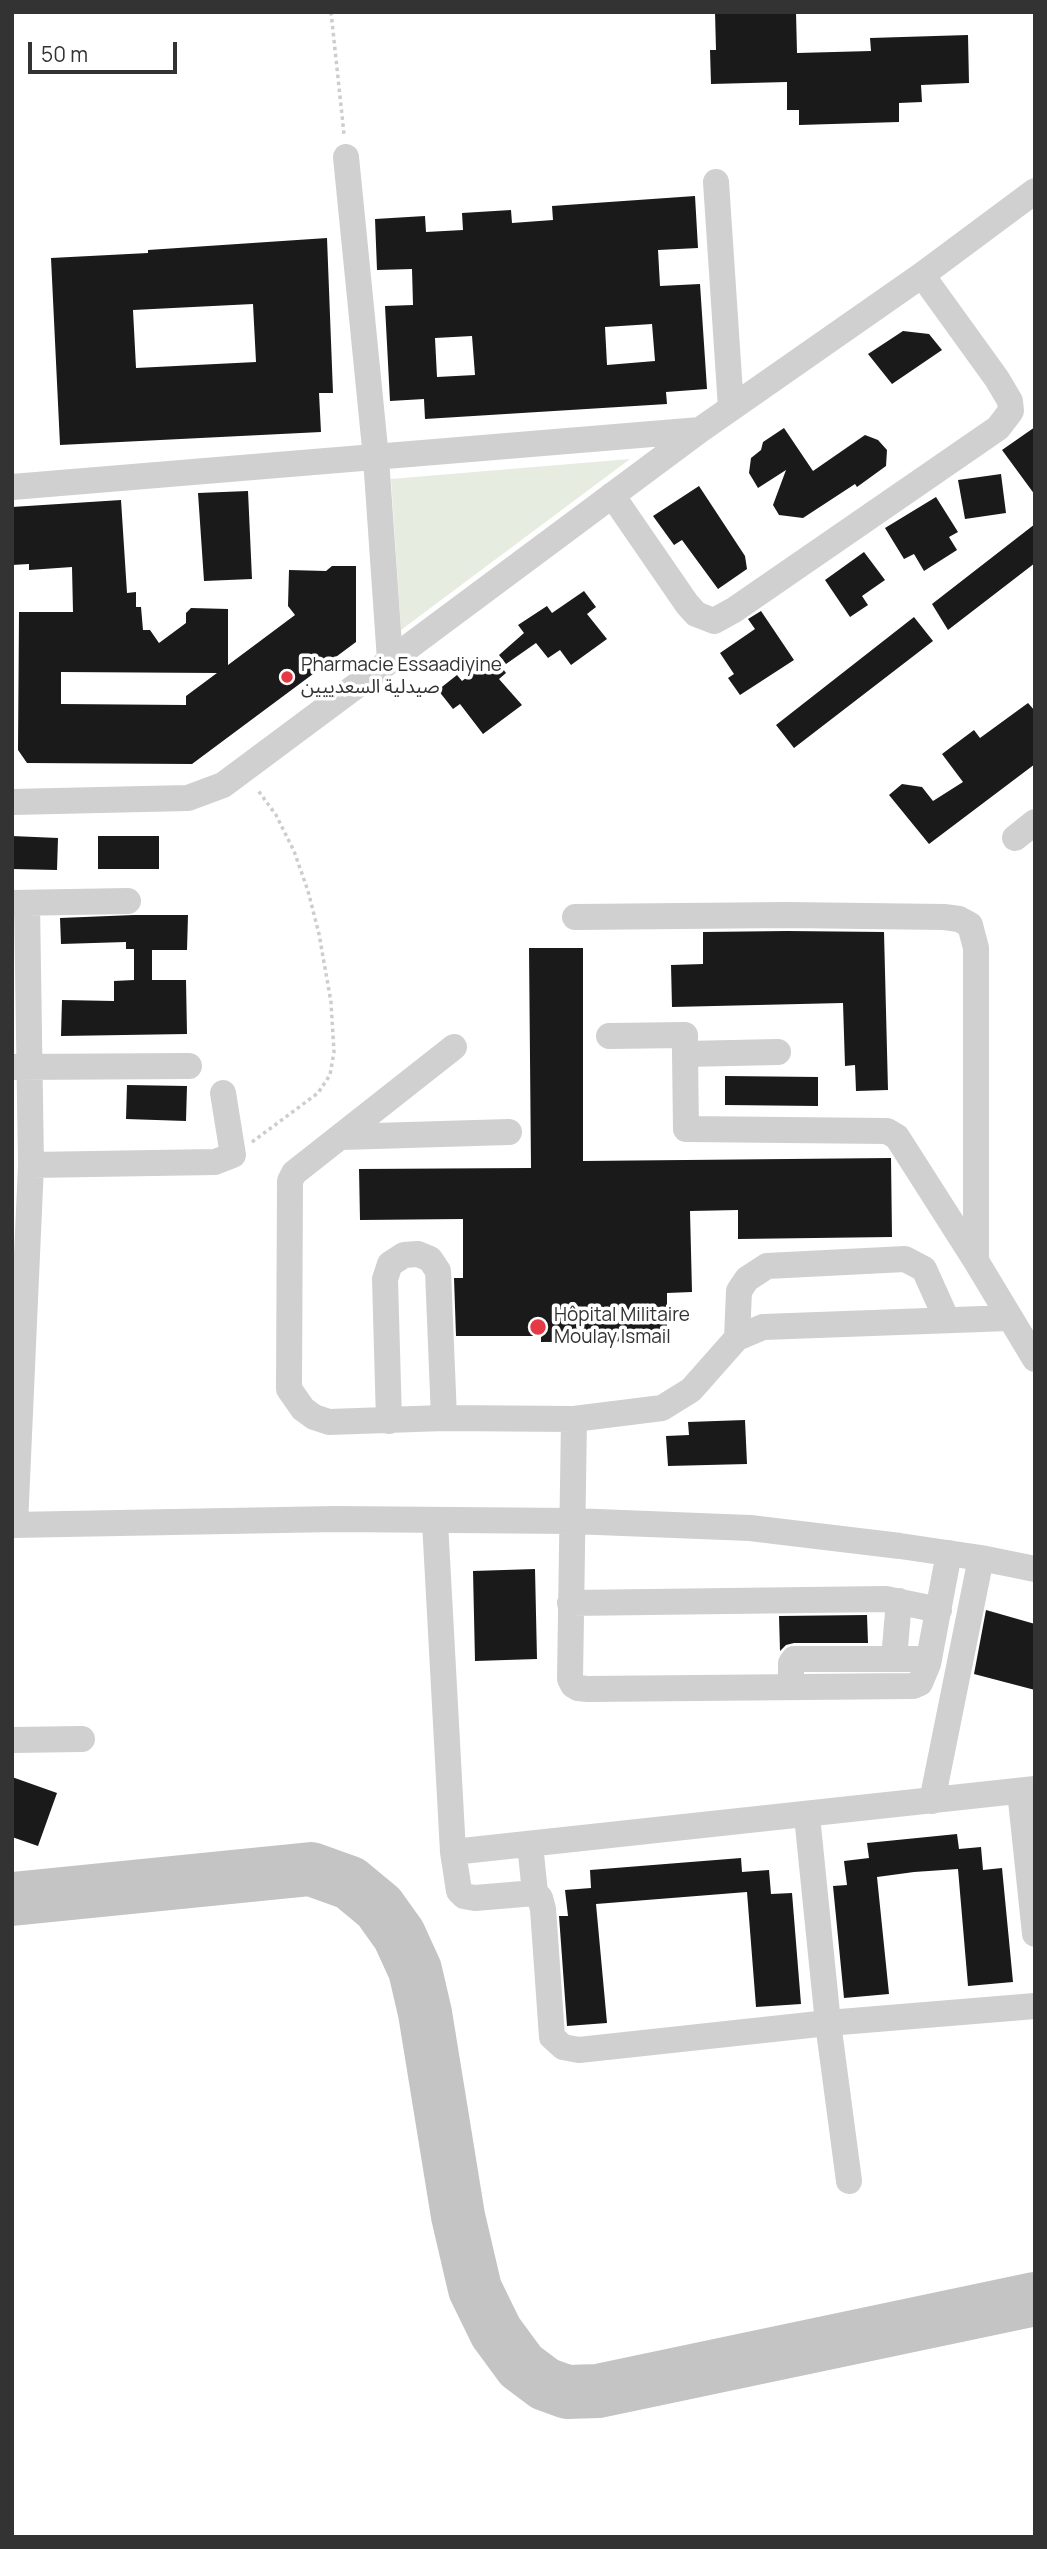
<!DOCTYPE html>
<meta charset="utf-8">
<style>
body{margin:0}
#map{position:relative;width:1047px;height:2549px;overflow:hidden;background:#fff;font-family:Manrope,sans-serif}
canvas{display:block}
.frame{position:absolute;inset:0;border:14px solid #333;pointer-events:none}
.scale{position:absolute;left:28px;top:42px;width:149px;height:32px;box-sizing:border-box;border:4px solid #333;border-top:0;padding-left:9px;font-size:21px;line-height:24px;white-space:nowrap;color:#333;-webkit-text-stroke:5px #fff;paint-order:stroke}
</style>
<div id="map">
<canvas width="1047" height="2549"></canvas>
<div class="frame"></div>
<div class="scale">50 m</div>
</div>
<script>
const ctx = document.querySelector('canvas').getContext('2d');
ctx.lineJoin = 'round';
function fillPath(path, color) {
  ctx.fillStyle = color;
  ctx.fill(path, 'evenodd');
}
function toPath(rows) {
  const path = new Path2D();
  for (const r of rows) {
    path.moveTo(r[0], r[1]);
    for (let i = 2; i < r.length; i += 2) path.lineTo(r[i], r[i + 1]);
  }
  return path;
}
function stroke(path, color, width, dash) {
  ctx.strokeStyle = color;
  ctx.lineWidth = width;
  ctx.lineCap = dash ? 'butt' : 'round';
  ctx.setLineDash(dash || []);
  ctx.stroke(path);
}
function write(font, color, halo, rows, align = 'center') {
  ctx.font = font + ' Manrope,"Noto Sans Arabic",sans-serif';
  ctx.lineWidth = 7;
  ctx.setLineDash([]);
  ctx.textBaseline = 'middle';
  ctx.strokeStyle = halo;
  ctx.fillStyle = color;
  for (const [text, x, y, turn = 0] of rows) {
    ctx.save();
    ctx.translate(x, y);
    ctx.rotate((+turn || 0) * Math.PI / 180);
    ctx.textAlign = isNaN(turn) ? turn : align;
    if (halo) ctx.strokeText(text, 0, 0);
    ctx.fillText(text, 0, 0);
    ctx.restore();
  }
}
fillPath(toPath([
 [630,459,401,630,391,479]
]), '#e6ecdf');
stroke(toPath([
 [12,1899,311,1869,350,1883,379,1907,399,1935,415,1970,425,2013,458,2216,475,2289,496,2332,521,2366,545,2384,567,2392,598,2391,1035,2299]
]), '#c4c4c4', 54);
fillPath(toPath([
 [715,12,796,12,797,53,871,51,870,38,968,35,969,83,921,85,922,102,899,103,899,122,799,125,799,110,787,110,787,82,711,84,710,50,716,50],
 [695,196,698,248,658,250,660,286,700,284,707,389,666,392,667,404,425,419,424,399,390,401,385,306,413,305,412,269,377,270,375,219,425,216,426,232,463,230,462,213,511,210,512,223,553,220,552,206],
 [652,324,655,361,607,365,605,327],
 [472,336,475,375,437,377,435,338],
 [327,238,333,393,319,393,321,432,60,445,51,258,148,253,148,250],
 [253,304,256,362,136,368,133,310],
 [903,331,929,334,942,350,892,384,868,354],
 [1035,427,1035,495,1002,450],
 [784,428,813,471,865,435,878,440,887,450,886,466,857,487,855,484,803,518,779,515,773,505,786,470,758,488,749,473,751,458,761,450,763,442],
 [1001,474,1006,513,965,519,958,480],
 [699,486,745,556,747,569,718,589,682,540,674,545,653,516],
 [248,491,252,579,204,581,198,493],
 [936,497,958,532,949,537,957,550,924,571,914,554,904,559,885,528],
 [121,500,127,593,136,592,136,607,141,607,143,630,150,630,159,643,186,623,186,613,191,608,228,609,228,665,295,615,288,606,289,570,326,571,332,566,356,566,356,642,192,764,27,763,18,750,19,612,73,612,72,567,29,570,29,564,12,565,12,507],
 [61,672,217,673,186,696,186,705,61,704],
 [1035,524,1035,563,948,630,932,604],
 [864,552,885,580,862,596,868,605,850,617,825,580],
 [584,591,596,607,587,614,607,639,571,665,560,650,548,658,536,643,506,664,499,655,524,633,518,625,547,606,552,613],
 [761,611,794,660,740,695,728,678,734,674,720,653,755,629,748,619],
 [914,617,933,641,794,748,776,725],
 [494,657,506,673,499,679,522,705,483,734,460,704,453,709,438,690,457,675,462,681],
 [1028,703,1035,711,1035,764,929,844,889,795,902,784,922,787,933,801,963,782,942,754,974,730,980,738],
 [12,836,58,838,57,870,12,869],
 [98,836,159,836,159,869,98,869],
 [134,915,188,915,187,950,152,950,152,980,186,980,187,1034,61,1036,62,1000,114,1001,114,981,134,980,134,949,126,949,126,942,61,944,60,918],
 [787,931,884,932,888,1090,856,1091,855,1065,845,1066,843,1003,672,1007,671,965,703,964,703,932],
 [529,948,583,948,583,1161,891,1158,892,1237,738,1239,738,1210,690,1211,692,1292,667,1293,667,1341,541,1342,541,1336,456,1336,454,1278,463,1278,463,1219,360,1220,359,1169,531,1168],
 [725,1076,818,1077,818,1106,725,1105],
 [127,1085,187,1086,186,1121,126,1119],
 [745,1420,747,1464,668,1466,666,1436,689,1435,688,1422],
 [535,1569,537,1659,475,1661,473,1571],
 [986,1610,1035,1624,1035,1690,974,1674],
 [867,1615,868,1643,794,1643,786,1645,780,1651,779,1616],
 [12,1777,57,1793,38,1846,12,1837],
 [957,1834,959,1849,981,1847,983,1870,1002,1868,1013,1982,968,1986,958,1869,914,1872,877,1877,889,1994,844,1998,833,1886,847,1885,844,1861,869,1858,867,1843],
 [741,1858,742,1872,769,1870,771,1894,792,1893,801,2004,756,2007,747,1892,596,1904,607,2023,567,2026,559,1916,568,1916,565,1890,591,1888,590,1870]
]), '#1a1a1a');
stroke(toPath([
 [331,12,344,134],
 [252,1142,318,1093,330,1075,334,1052,331,1002,319,934,308,891,294,851,276,815,257,789]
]), '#cdcdcd', 3.5, [3.5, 3.5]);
stroke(toPath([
 [346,157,376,458,390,660],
 [716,182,731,408],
 [12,487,700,430],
 [612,495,687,604,696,614,714,621,734,610,998,428,1011,411,1010,401,997,379,922,275],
 [12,802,188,798,223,785,700,430,922,275,1035,191],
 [1015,838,1035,822],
 [12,903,128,901],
 [575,917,787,915,944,917,959,919,970,925,976,948,976,1261],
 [609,1036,685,1035,685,1054],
 [454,1047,294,1173,290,1181,289,1389,303,1409,314,1417,329,1422,444,1418,574,1419],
 [778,1052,685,1054,686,1129,887,1131,897,1137,976,1261,1035,1359],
 [12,1067,189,1066],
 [341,1137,509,1132],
 [31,1165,215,1162,233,1155,223,1093],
 [737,1338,739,1291,747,1279,767,1266,905,1259,924,1269,947,1320],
 [389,1421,385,1279,390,1264,404,1255,418,1254,430,1259,438,1271,444,1418],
 [435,1522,453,1852,459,1891,464,1896,475,1898,535,1893,540,1898,543,1909,552,2037,563,2047,579,2050,828,2023,1035,2006],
 [12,1525,335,1519,572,1521,750,1528,900,1546,981,1558,1035,1569],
 [15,1525,31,1165,27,903],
 [949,1553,928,1664,920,1683,913,1686,588,1689,578,1688,573,1685,570,1679,574,1419,662,1408,691,1390,737,1338,763,1327,1009,1318],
 [570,1603,886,1599,939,1610],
 [894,1659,899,1601],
 [791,1687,791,1663,794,1659,929,1659],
 [12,1740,82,1739],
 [1020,1791,1035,1934],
 [932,1801,981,1558],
 [807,1816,828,2023,849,2181],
 [530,1844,535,1893],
 [453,1852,1035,1789]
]), '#d0d0d0', 26);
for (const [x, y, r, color] of [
 [287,677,7,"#e63946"],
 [538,1327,9,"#e63946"]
]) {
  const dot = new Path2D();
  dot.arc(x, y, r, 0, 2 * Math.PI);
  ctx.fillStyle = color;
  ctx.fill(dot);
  stroke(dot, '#fff', 2.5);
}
write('19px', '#333', '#fff', [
 ["Pharmacie Essaadiyine",301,666],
 ["صيدلية السعدييين",301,688],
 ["Hôpital Militaire",554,1316],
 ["Moulay Ismail",554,1338]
], 'left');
</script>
